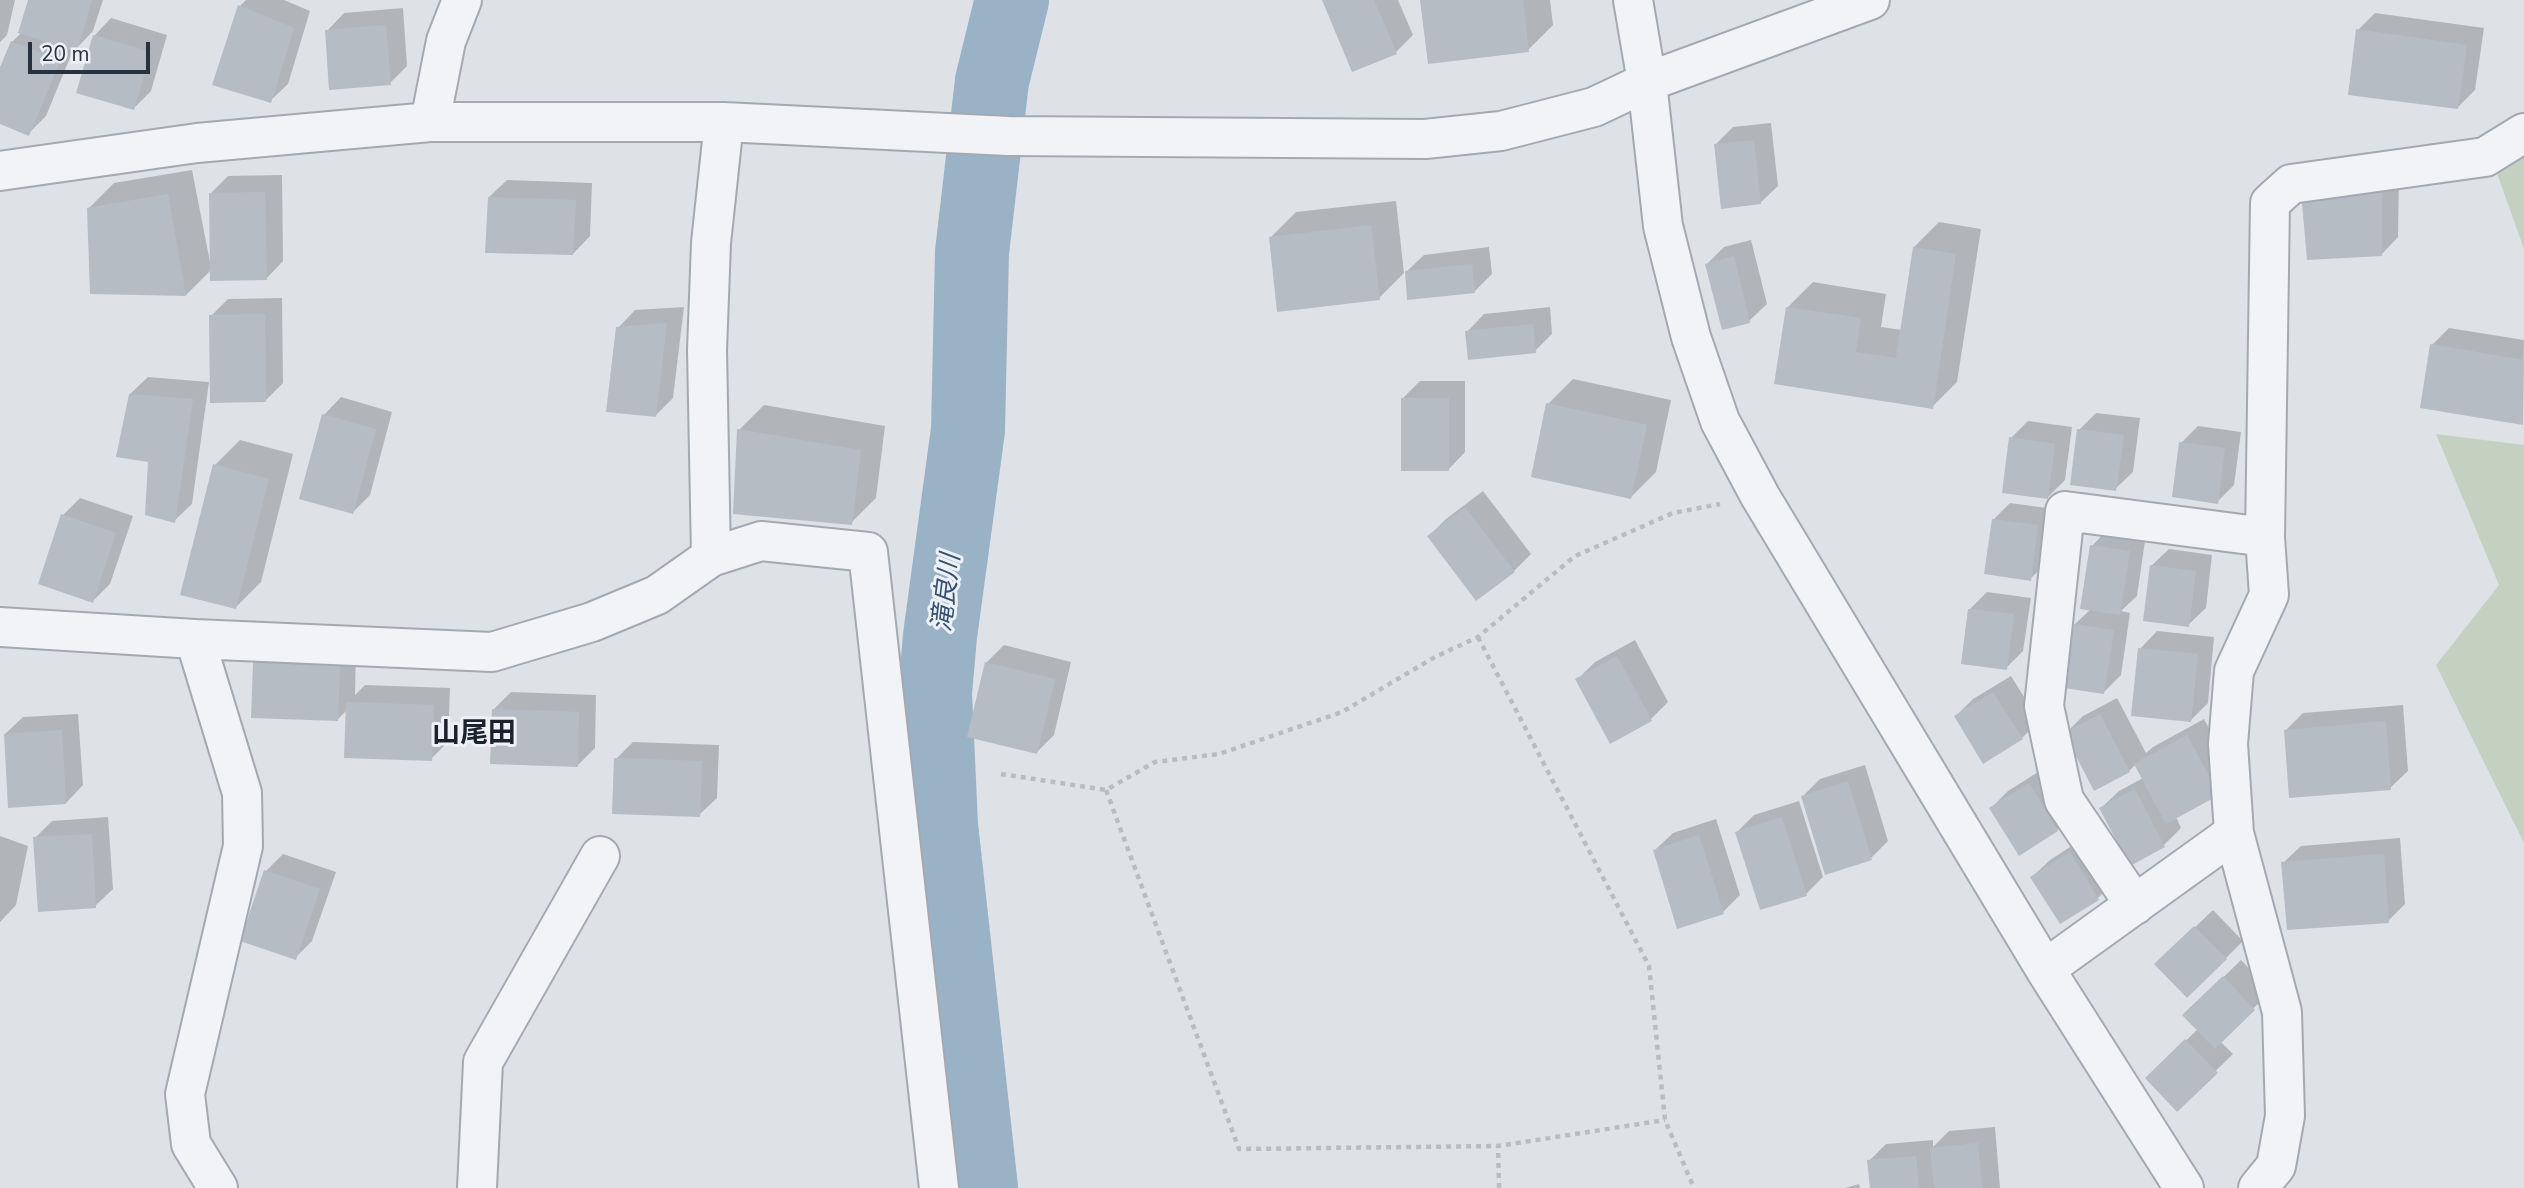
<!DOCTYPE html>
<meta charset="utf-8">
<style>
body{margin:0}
#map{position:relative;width:2524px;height:1188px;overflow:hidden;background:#dee2e7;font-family:"Nunito Sans",sans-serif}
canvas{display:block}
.scale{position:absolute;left:28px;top:42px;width:122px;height:32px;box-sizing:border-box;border:4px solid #28313e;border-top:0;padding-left:9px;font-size:21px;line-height:24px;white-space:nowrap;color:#28313e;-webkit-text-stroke:5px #edf1f5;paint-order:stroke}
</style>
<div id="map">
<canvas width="2524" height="1188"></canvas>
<div class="scale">20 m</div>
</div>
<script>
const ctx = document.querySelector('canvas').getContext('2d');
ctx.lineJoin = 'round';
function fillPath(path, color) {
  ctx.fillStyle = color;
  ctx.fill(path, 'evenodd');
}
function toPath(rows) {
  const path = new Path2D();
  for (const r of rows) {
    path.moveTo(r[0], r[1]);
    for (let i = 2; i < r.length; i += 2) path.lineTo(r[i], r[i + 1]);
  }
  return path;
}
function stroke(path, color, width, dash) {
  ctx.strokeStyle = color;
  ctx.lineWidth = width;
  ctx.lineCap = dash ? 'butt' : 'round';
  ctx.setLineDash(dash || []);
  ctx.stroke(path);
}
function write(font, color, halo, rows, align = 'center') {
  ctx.font = font + ' "Nunito Sans","Noto Sans JP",sans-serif';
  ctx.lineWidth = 6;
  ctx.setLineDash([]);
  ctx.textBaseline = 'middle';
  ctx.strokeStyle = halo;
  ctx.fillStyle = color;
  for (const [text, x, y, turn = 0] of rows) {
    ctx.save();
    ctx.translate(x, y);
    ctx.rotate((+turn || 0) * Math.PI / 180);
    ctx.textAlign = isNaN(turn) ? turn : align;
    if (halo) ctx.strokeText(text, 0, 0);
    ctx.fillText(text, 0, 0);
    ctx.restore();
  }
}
fillPath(toPath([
 [2524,148,2524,249,2494,165],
 [2436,434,2524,445,2524,843,2436,665,2499,585]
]), '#c5d1c0');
fillPath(toPath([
 [0,0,15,0,7,35,0,42],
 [29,0,103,0,93,31,76,49,74,48,46,116,29,133,0,122,0,72,12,42,22,32],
 [246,0,284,0,310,11,288,84,270,101,240,6],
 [1324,0,1398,0,1413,35,1396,52],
 [1422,0,1550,0,1553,25,1528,50],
 [403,8,407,66,390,83,327,31,344,13],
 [2375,13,2484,28,2475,90,2458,107,2358,30],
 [111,18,167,35,151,91,134,108,94,36],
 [1771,123,1778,186,1760,203,1716,144,1733,127],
 [192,170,210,262,212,262,210,194,228,176,282,175,283,261,266,279,212,269,186,295,92,292,89,208,114,183],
 [2399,173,2398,237,2381,255,2320,175],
 [507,180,592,183,590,236,573,254,489,197],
 [1396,201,1404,273,1379,298,1271,237,1296,212],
 [1939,222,1981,229,1957,382,1932,407,1787,308,1813,282,1886,294,1881,327,1902,330,1914,247],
 [1751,240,1767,304,1749,321,1707,264,1724,247],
 [1489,247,1492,274,1475,291,1406,272,1424,255],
 [282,298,283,383,265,401,211,316,228,299],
 [684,307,673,398,656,415,618,328,635,310],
 [1550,307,1552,334,1535,351,1467,332,1484,314],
 [2449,328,2524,340,2522,424,2432,345],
 [148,377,209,382,192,504,174,521,150,461,130,394],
 [1573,379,1671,400,1656,472,1631,497,1548,404],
 [1420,381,1465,381,1465,452,1448,470,1403,398],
 [341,397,392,412,370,495,353,512,324,415],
 [764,405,885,426,876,498,851,523,739,430],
 [2096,413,2140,418,2133,472,2115,489,2079,430],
 [2028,421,2072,427,2065,480,2048,497,2011,438],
 [2198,426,2241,432,2234,485,2217,502,2181,443],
 [240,440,293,454,261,582,236,607,215,465],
 [1483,491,1531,554,1514,571,1429,536,1446,519],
 [80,498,133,516,110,584,93,601,63,515],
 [2010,503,2054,509,2048,562,2030,579,1993,520],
 [2109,528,2146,534,2137,596,2121,611,2130,613,2121,675,2103,693,2075,624,2091,609,2092,546],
 [2169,549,2212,555,2206,608,2188,625,2151,566],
 [1987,592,2031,598,2023,651,2006,668,1969,610],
 [2157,631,2214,637,2208,703,2190,721,2140,649],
 [1635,640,1668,702,1651,719,1577,680,1595,662],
 [1004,645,1071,662,1054,735,1037,752,986,663],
 [272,646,356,648,355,695,365,685,450,688,448,742,431,759,347,710,338,719,254,663],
 [2011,676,2039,721,2022,738,1956,716,1973,699],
 [511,692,596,695,595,748,577,766,494,709],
 [2117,698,2146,753,2153,747,2204,719,2235,777,2176,817,2181,828,2164,845,2131,864,2101,808,2119,791,2143,778,2136,764,2129,771,2066,733,2083,716],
 [2403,705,2408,771,2390,788,2286,730,2303,713],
 [78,714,83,785,66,803,5,734,23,717],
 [633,742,719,745,717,798,699,815,616,759],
 [1865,765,1888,841,1871,858,1803,796,1820,779],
 [2046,767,2074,812,2057,830,1991,808,2008,791],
 [1799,801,1823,877,1806,894,1737,832,1754,815],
 [108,817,113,889,95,906,35,838,52,821],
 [1716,819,1740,895,1723,912,1655,850,1673,833],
 [0,836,28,846,16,905,0,922],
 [2087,836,2115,881,2098,898,2060,922,2032,877,2050,860],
 [2400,838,2405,904,2388,921,2283,863,2301,846],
 [283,854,336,872,312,941,295,958,266,871],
 [2213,910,2243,941,2226,958,2157,964],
 [2241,960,2271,991,2220,1041,2233,1054,2177,1109,2147,1078,2198,1029,2185,1015],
 [1995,1127,2000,1188,1871,1188,1869,1161,1886,1144,1933,1140,1933,1147,1949,1131],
 [1859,1184,1860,1188,1845,1188]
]), '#0003');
stroke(toPath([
 [981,1188,941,825,935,693,940,636,968,430,972,252,992,81,1012,0]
]), '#9ab2c6', 74);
fillPath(toPath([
 [28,0,92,0,77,51,18,33],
 [1322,0,1374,0,1397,54,1352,72],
 [1420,0,1523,0,1529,52,1428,64],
 [238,5,294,28,271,103,212,85],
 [386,25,391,85,329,90,325,30],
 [2356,29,2467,45,2458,109,2348,95],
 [93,35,151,52,134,110,76,93],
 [11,41,60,61,29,136,0,124,0,67],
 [1754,140,1761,204,1721,209,1714,144],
 [2382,189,2382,256,2307,260,2301,192],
 [265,192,267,280,210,281,209,193],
 [168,194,186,296,90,294,87,208],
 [488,197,576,200,573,255,485,253],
 [1371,225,1380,300,1277,312,1269,237],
 [1913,247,1956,254,1933,409,1774,384,1786,307,1861,318,1856,352,1896,358],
 [1734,256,1750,323,1722,330,1705,264],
 [1472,264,1475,293,1407,300,1405,271],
 [265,314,266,402,210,403,209,315],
 [667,323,656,417,606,412,616,327],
 [1533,324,1536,353,1468,360,1465,331],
 [2430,344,2524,360,2523,425,2420,408],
 [129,394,193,399,175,523,145,515,148,462,116,457],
 [1401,398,1449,398,1449,471,1401,471],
 [1546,403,1647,425,1631,499,1531,477],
 [322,414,376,429,353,514,299,499],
 [737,429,861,450,852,525,733,514],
 [2077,429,2124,435,2116,491,2070,485],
 [2009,437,2055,444,2048,499,2002,493],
 [2179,442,2225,448,2218,504,2172,497],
 [213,464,269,479,236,609,180,595],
 [1465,507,1515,572,1476,601,1427,536],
 [61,514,116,533,93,603,38,584],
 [1992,519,2038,525,2031,581,1984,574],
 [2090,545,2130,551,2120,615,2080,609],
 [2150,565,2196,571,2189,627,2143,621],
 [1968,609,2014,614,2007,670,1961,664],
 [2074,624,2114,630,2104,694,2064,688],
 [2138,648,2198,654,2191,722,2131,716],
 [1617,656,1652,721,1610,744,1575,679],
 [253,662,340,665,338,721,251,718],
 [985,662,1055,679,1037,754,967,737],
 [1993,692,2023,739,1983,764,1954,716],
 [346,702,434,705,432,761,344,758],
 [492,709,579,712,578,767,490,764],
 [2100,714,2130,772,2094,791,2064,733],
 [2386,721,2391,790,2289,798,2284,730],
 [62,730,66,804,8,808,4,734],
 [2187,735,2219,795,2166,824,2134,764],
 [614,758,702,761,700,817,612,814],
 [1848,781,1872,860,1825,875,1801,796],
 [2029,783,2058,831,2019,856,1989,808],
 [2135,789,2165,847,2130,866,2099,808],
 [1782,817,1807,896,1760,910,1735,832],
 [92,834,96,908,38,912,33,837],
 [1699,835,1724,914,1677,929,1653,850],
 [2070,852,2099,900,2060,924,2030,877],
 [2384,854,2389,923,2287,930,2281,862],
 [264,870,320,889,296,960,240,941],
 [2194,926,2227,959,2187,998,2154,964],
 [2223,976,2255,1010,2215,1049,2182,1015],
 [2185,1039,2218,1073,2177,1112,2145,1078],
 [1978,1143,1982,1188,1934,1188,1930,1148],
 [1916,1156,1919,1188,1870,1188,1867,1160]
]), '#b6bcc4');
const minor = toPath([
 [1633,0,1647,82,1663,226,1691,337,1720,421,1760,496,2045,969,2184,1188],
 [430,122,446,41,462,0],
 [0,171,197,143,430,122,724,122,1008,136,1425,139,1501,131,1594,107,1647,82,1870,0],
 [711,557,761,541,868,552,939,1188],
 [0,627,195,639,242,793,243,846,185,1094,191,1144,218,1188],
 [195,639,492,652,592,622,657,595,711,557,707,350,711,243,724,122],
 [2135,905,2064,800,2044,706,2065,511,2265,537],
 [2045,969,2234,833],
 [477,1188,483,1062,600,856],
 [2258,1188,2276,1166,2285,1116,2282,1012,2234,833,2228,744,2234,671,2269,595,2265,537,2270,203,2291,184,2485,157,2524,133]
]);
stroke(minor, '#a4a9b1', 42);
stroke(toPath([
 [1478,637,1649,966,1665,1120,1694,1188],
 [1001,774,1106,790,1155,762,1219,754,1342,712,1435,657,1478,637,1575,556,1673,513,1720,504],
 [1106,790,1239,1149,1498,1146],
 [1499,1188,1498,1146,1665,1120]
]), '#b9bdc2', 4.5, [5, 5]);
stroke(minor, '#f1f3f6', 38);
write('italic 26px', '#345270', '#edf1f5', [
 ["滝良川",948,593,-83]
]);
write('bold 28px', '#1a222e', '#edf1f5', [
 ["山尾田",474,735]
]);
</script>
